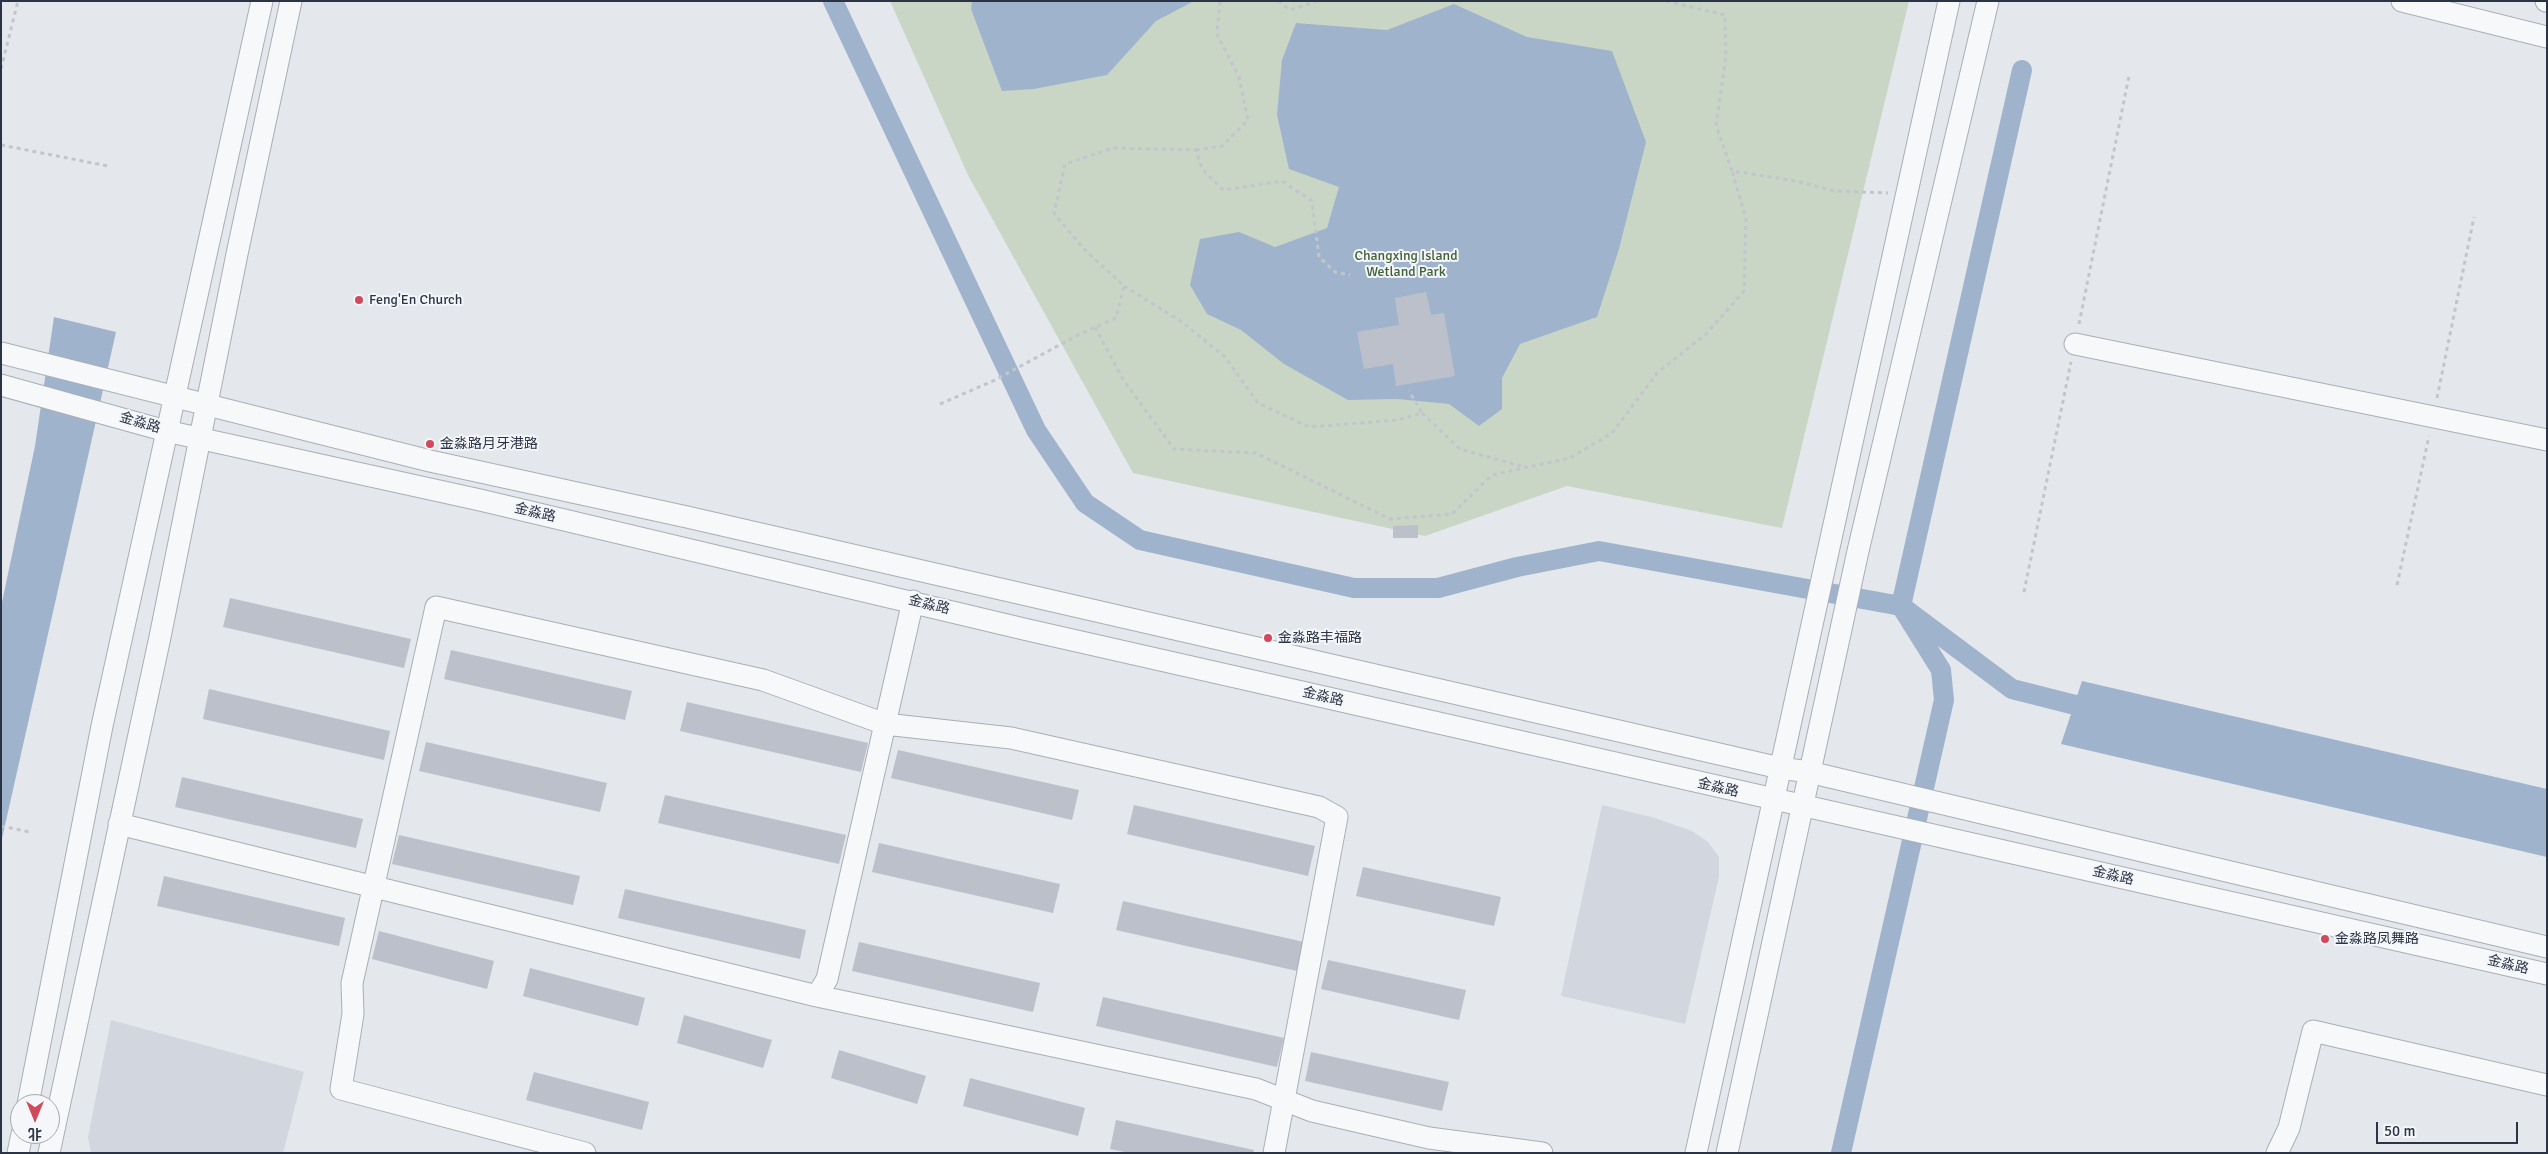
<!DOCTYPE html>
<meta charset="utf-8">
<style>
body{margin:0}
#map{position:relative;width:2548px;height:1154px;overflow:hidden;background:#e4e7ec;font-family:Signika,"Noto Sans SC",sans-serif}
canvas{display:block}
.frame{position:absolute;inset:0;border:2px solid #2b3445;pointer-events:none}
.north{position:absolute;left:10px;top:1094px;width:50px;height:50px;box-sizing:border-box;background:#f4f6f9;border:1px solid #a4a8b1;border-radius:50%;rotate:180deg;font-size:14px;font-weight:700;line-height:20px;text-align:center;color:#2b3445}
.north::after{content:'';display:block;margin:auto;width:18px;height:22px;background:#d1495b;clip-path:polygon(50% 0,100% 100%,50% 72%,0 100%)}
.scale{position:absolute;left:2376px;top:1122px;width:142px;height:22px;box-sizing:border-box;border:2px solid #2b3445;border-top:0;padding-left:6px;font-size:15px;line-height:18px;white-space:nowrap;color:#2b3445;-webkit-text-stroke:4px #f4f6f9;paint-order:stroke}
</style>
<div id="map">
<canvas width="2548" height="1154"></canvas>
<div class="frame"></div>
<div class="north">北</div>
<div class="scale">50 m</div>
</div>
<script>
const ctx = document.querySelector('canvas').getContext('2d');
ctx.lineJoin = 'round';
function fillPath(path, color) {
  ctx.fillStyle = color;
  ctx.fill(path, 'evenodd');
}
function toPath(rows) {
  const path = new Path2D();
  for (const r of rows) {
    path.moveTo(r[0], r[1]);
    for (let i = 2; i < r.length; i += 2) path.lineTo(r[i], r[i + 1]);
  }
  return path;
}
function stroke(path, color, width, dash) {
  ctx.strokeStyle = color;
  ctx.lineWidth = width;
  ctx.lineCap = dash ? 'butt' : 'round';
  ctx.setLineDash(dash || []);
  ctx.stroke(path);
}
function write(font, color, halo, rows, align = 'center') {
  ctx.font = font + ' Signika,"Noto Sans SC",sans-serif';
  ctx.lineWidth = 4;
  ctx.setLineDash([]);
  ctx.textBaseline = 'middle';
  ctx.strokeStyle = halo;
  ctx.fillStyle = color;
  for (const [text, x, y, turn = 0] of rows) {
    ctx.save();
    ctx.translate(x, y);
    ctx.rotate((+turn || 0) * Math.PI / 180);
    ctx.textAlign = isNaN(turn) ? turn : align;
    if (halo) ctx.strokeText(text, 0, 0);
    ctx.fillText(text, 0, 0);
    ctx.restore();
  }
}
fillPath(toPath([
 [1602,805,1655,818,1692,831,1708,842,1719,857,1719,877,1685,1024,1561,996],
 [111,1020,304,1072,283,1153,91,1153,88,1137]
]), '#d2d6de');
fillPath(toPath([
 [890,1,1909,1,1782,528,1567,486,1425,536,1133,473,968,175]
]), '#c9d6c5');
fillPath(toPath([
 [972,1,1194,1,1156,21,1107,75,1034,89,1002,91,971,9],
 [1454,4,1527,37,1612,51,1646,142,1619,249,1597,317,1520,344,1502,378,1502,409,1479,426,1449,404,1397,399,1348,400,1284,364,1241,330,1207,314,1190,285,1200,239,1239,232,1275,247,1327,228,1339,187,1289,169,1277,115,1282,60,1296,23,1387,30],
 [54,317,116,332,1,843,1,607,35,446],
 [2082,681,2547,789,2547,857,2061,744]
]), '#9fb4cc');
stroke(toPath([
 [833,1,1036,430,1085,503,1140,540,1354,588,1438,588,1517,567,1599,551,1901,606,2012,689,2099,711],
 [1841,1153,1944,700,1941,670,1901,606,2022,70]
]), '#9fb4cc', 20);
fillPath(toPath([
 [1426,292,1431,315,1444,313,1455,376,1396,386,1393,364,1364,369,1357,332,1399,325,1395,298],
 [1418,525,1418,538,1393,538,1393,526],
 [230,598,411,639,404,668,223,627],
 [451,650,632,691,625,720,444,679],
 [209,689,390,731,384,760,203,719],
 [687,702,868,743,861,772,680,731],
 [426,742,607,783,600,812,419,771],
 [898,750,1079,790,1072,820,891,778],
 [182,777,363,819,356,848,175,807],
 [665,795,846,835,839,864,658,823],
 [1134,805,1315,846,1308,876,1127,834],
 [399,835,580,876,573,905,392,864],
 [879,843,1060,884,1053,913,872,872],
 [1363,867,1501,897,1494,926,1356,896],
 [164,876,345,918,339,946,157,906],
 [625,889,806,930,800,959,618,918],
 [1123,901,1304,942,1297,971,1116,930],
 [379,931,494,961,487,989,372,959],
 [859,942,1040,983,1033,1012,852,971],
 [1328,960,1466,990,1459,1020,1321,989],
 [530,968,645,998,638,1026,523,996],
 [1103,997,1284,1038,1277,1067,1096,1026],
 [684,1015,772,1040,763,1068,677,1043],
 [839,1050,926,1076,917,1104,831,1078],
 [1311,1052,1449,1082,1442,1111,1305,1081],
 [534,1072,649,1102,642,1130,526,1100],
 [970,1078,1085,1108,1078,1136,963,1106],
 [1116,1120,1254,1150,1253,1153,1129,1153,1110,1149]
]), '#bbc0ca');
const minor = toPath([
 [2402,1,2547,37],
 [2546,1,2547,1],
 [2075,344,2547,440],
 [1,353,430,461,687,517,1780,768,1809,772,2547,947],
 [1,385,166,431,480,500,1028,630,2547,974],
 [119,824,817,996,1256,1089,1312,1111,1429,1138,1542,1153],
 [817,996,827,979,913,601],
 [28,1104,102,726,262,1],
 [18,1153,22,1134],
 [49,1153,160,637,237,254,291,1],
 [585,1153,341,1089,353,1014,352,983,436,607,763,680,885,724,1011,738,1319,807,1337,817,1274,1153],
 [1696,1153,1949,1],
 [1727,1153,1858,551,1988,1],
 [2277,1153,2289,1128,2313,1031,2547,1085]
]);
stroke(minor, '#a9aeb7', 23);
stroke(toPath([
 [1278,1,1290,10,1318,1],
 [1666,1,1725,15,1726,57,1716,125,1732,171,1796,181,1835,191,1888,193],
 [1,69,18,1],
 [1,145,108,166],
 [1196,150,1222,146,1248,120,1239,77,1217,34,1220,1],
 [1124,286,1182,322,1225,357,1258,403,1309,427,1397,420,1422,413,1409,391],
 [2079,324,2129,76],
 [1095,327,1124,381,1174,449,1256,453,1390,519,1452,514,1492,475,1570,458,1612,433,1657,373,1706,334,1744,291,1746,219,1732,171],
 [2437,398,2474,217],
 [940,404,993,381,1078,335,1116,318,1124,286,1083,248,1054,213,1065,164,1113,148,1196,150,1202,169,1223,190,1282,181,1312,201,1319,257,1335,272,1350,275],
 [1422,413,1460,449,1521,466],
 [2397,585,2429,436],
 [2024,592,2071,362],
 [1,826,30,832]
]), '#c2c5cb', 3, [4, 4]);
stroke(minor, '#f7f8fa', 21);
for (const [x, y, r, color] of [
 [359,300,5,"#d1495b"],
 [430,444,5,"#d1495b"],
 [1268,638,5,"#d1495b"],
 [2325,939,5,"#d1495b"]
]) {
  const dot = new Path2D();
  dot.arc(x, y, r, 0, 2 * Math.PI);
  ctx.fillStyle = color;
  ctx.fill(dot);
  stroke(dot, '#f4f6f9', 2);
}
write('14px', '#3f6138', '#f4f6f9', [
 ["Changxing Island",1406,256],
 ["Wetland Park",1406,272]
]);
write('14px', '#2b3445', '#f4f6f9', [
 ["Feng'En Church",369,300],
 ["金淼路月牙港路",440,444],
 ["金淼路丰福路",1278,638],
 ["金淼路凤舞路",2335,939]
], 'left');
write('14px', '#2b3445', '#f4f6f9', [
 ["金淼路",140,423,17],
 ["金淼路",535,513,13],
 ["金淼路",929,605,14],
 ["金淼路",1323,697,13],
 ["金淼路",1718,788,13],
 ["金淼路",2113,876,13],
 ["金淼路",2508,965,13]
]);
</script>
